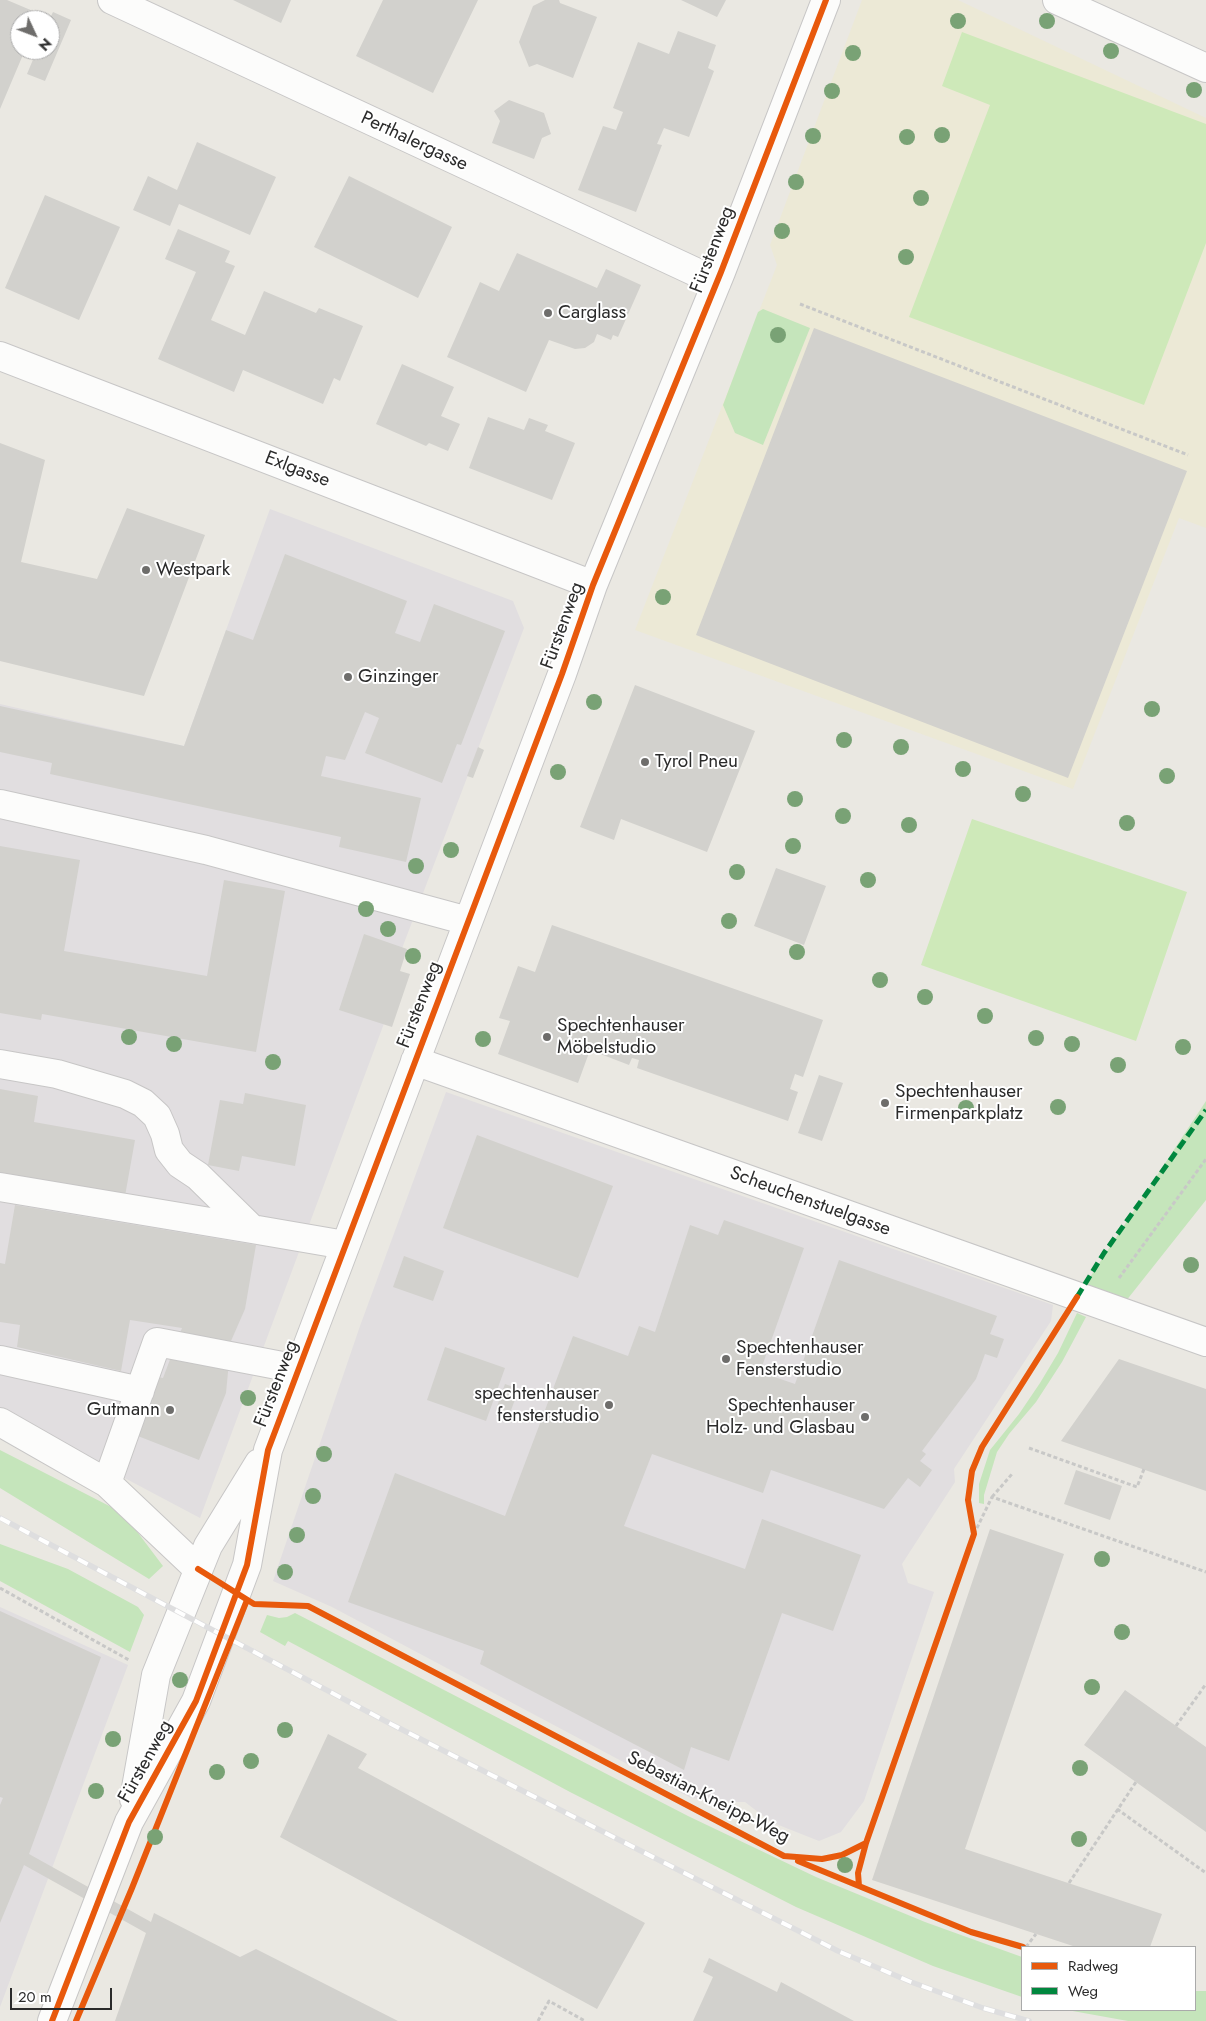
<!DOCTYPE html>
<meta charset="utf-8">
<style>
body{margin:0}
#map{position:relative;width:1206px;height:2021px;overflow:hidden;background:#eae8e2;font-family:Jost,sans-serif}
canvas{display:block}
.legend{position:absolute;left:1021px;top:1946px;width:175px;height:65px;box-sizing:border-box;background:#fff;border:1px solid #aaa;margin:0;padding:6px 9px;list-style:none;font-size:15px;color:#2b2b2b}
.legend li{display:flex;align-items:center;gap:10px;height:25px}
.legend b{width:25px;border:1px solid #aaa}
.north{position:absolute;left:10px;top:10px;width:50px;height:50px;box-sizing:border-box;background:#fff;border:1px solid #aaa;border-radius:50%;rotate:133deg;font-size:14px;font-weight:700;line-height:20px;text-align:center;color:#2b2b2b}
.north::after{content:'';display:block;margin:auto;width:18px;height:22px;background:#6e6d6b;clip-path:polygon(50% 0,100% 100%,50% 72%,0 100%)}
.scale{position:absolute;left:10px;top:1988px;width:102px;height:22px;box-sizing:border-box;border:2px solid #2b2b2b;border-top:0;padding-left:6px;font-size:15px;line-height:18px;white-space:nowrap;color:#2b2b2b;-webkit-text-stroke:4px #fff;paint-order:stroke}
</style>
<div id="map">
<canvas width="1206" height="2021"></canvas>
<ul class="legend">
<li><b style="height:6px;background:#e8590c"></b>Radweg</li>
<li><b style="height:6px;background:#00873e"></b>Weg</li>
</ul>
<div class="north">N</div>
<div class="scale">20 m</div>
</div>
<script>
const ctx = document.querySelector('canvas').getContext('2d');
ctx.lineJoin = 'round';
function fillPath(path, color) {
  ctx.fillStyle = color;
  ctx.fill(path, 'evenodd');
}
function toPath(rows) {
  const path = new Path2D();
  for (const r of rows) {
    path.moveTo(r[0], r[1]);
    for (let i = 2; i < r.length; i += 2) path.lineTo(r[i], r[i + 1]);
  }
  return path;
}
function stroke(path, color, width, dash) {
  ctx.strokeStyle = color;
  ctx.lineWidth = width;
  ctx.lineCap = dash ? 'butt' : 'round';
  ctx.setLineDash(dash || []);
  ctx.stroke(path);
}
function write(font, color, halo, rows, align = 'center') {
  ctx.font = font + ' Jost,sans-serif';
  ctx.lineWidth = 4;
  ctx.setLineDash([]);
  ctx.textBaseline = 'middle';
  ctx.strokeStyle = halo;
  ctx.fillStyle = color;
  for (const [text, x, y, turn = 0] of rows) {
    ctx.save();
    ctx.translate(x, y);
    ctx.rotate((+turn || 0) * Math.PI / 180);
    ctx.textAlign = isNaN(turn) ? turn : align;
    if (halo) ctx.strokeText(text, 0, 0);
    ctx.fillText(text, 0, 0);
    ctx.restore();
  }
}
fillPath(toPath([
 [270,509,513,601,524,628,393,972,402,975,200,1518,0,1412,0,704,184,746],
 [446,1092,1053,1305,1051,1321,954,1469,955,1482,902,1564,908,1583,934,1592,864,1801,841,1832,819,1841,771,1822,745,1802,720,1802,691,1798,332,1607,273,1581,360,1326],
 [0,1607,128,1665,0,2007]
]), '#e1dee0');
fillPath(toPath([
 [862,0,958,0,1206,118,1206,528,1179,518,1073,789,635,630,777,265,770,245]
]), '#ece9d6');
fillPath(toPath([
 [763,309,810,328,763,445,735,433,723,405,758,312],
 [1206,1101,1206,1200,1118,1311,1077,1297],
 [1077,1313,1086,1317,1077,1334,1062,1362,1036,1402,1009,1434,997,1452,984,1495,984,1504,979,1503,979,1484,990,1450,1019,1414,1040,1383,1058,1353],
 [0,1450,123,1513,163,1566,149,1579,0,1488],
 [0,1544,68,1569,138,1607,144,1615,130,1652,0,1581],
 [295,1613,688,1816,816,1877,925,1922,1022,1957,1022,1997,933,1966,796,1907,570,1792,288,1641,285,1646,260,1632,267,1615,279,1618,287,1617],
 [1195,1991,1206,1991,1206,2021,1128,2021,1067,2010,1195,2010]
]), '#c5e5bb');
fillPath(toPath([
 [962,32,1206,124,1206,243,1144,405,909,317,990,105,942,86],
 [972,819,1187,892,1136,1041,921,965]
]), '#cee9b9');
fillPath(toPath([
 [0,0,7,0,40,14,37,20,20,20,20,50,25,50,0,109],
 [233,0,291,0,281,23],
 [383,0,478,0,433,93,356,56],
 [545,0,559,0,560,3,597,17,573,78,537,64,529,67,519,42,533,6],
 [681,0,726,0,717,17],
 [53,12,71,20,45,81,27,74,37,50,50,50,49,20],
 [678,31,716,45,708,68,714,71,689,137,664,128,657,144,662,145,636,212,578,190,603,126,616,130,623,112,613,108,638,42,669,54],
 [509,100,544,113,551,134,542,138,534,159,492,143,500,121,494,111],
 [197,142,276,177,250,235,179,204,170,226,133,210,148,176,177,190],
 [349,176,452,227,418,298,314,247],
 [45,195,120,227,79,320,5,288],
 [178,229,230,251,225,262,235,266,211,320,245,335,264,291,316,313,319,308,363,326,340,381,334,378,323,404,243,370,234,392,158,359,196,272,165,259],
 [517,253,597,288,606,269,641,285,618,337,613,335,611,340,597,334,594,342,585,348,575,349,549,340,526,392,447,357,480,282,499,291],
 [814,328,1187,471,1068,778,696,635],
 [402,364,454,387,441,416,460,424,448,451,429,443,426,446,376,424],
 [488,417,524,430,529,418,548,425,545,431,575,443,552,500,469,468],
 [0,443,45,460,21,562,97,579,127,508,205,535,144,696,0,661],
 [285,554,407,601,395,633,420,642,434,604,505,631,461,745,457,744,442,783,365,753,379,718,365,712,345,760,326,756,321,776,421,798,406,862,339,847,341,837,50,774,52,763,0,752,0,706,184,746,226,630,253,640],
 [635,685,755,731,707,852,621,819,614,840,580,827],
 [478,747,484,750,473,778,467,776],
 [0,846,80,860,64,951,207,976,224,880,285,891,256,1052,42,1014,41,1020,0,1013],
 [776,868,826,886,804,945,754,926],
 [552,925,823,1020,803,1077,795,1074,790,1089,798,1092,788,1121,637,1068,639,1060,632,1058,629,1065,590,1050,578,1083,498,1054,510,1021,499,1018,518,966,535,972],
 [364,934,407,949,400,971,410,974,392,1027,339,1010],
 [819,1075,843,1083,822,1141,798,1133],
 [0,1089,38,1096,34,1122,135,1140,125,1196,0,1173],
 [245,1093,306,1105,295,1166,242,1156,239,1171,208,1165,220,1100,243,1104],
 [477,1135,613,1186,578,1278,443,1228],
 [15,1205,256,1245,245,1309,231,1341,226,1393,199,1460,115,1427,136,1373,163,1378,182,1328,130,1320,121,1371,17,1347,20,1325,0,1322,0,1263,5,1264],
 [724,1220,804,1248,760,1372,795,1384,839,1260,997,1316,990,1334,1004,1339,997,1358,985,1354,976,1379,922,1451,926,1454,920,1461,932,1470,920,1487,908,1478,884,1509,771,1470,763,1493,652,1454,624,1526,745,1569,762,1519,861,1555,833,1631,782,1613,729,1761,691,1747,684,1770,480,1664,484,1651,348,1602,395,1473,505,1516,573,1336,628,1356,639,1326,655,1332,690,1225,718,1235],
 [404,1256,444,1271,433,1301,393,1287],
 [445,1347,505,1368,486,1421,427,1400],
 [1119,1359,1206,1389,1206,1491,1061,1441],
 [505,1384,519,1389,507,1421,498,1418,500,1410,496,1409],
 [1076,1470,1122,1486,1110,1520,1064,1504],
 [990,1529,1064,1554,965,1849,1162,1914,1150,1947,1076,1947,872,1880],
 [0,1611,101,1657,29,1854,151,1922,154,1913,240,1957,256,1949,398,2021,115,2021,146,1933,24,1865,0,1923,0,1805,3,1798,0,1797],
 [1125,1690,1206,1747,1206,1832,1084,1745],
 [328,1734,367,1754,358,1768,645,1923,597,2009,280,1837],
 [709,1958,777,1992,781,1982,854,2021,693,2021,713,1977,703,1972]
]), '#d2d1cd');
const minor = toPath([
 [112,0,717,282],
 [1057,0,1206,68],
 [0,356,593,585],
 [0,804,206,850,468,921],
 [415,1061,1206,1342],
 [0,1064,57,1074,125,1094,143,1103,157,1116,165,1134,169,1150,180,1164,198,1176,252,1229,345,1245],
 [0,1187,252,1229],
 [0,1360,140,1391],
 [0,1422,107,1483,198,1569],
 [107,1483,157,1342,298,1369],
 [134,1799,156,1675,208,1546,259,1463],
 [52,2021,129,1822,196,1701,247,1565,268,1450,562,674,593,585,721,272,826,0]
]);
stroke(minor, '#c7c6c6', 30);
stroke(toPath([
 [800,304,1188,455],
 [1119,1278,1206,1159],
 [1029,1448,1137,1487,1144,1469],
 [992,1497,1012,1474],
 [974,1534,992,1497,1206,1572],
 [0,1588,129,1660],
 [1176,1726,1206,1684],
 [1117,1809,1206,1873],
 [1069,1883,1136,1782],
 [1026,1947,1036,1934],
 [538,2021,549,2001,585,2021]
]), '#c8c8c7', 3, [4, 2.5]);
stroke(minor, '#fcfcfb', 28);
const rail = toPath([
 [0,1518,391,1724,838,1951,911,1982,983,2008,1029,2021]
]);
stroke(rail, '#dededf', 5.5);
stroke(rail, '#fff', 4, [11]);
stroke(toPath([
 [1077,1297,1104,1253,1206,1110]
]), '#00873e', 5, [10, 5]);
stroke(toPath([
 [198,1569,254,1604,308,1606,784,1856,822,1859,842,1855,866,1843],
 [798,1861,971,1932,1023,1947],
 [859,1886,858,1873,866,1843,974,1534,968,1500,972,1471,982,1447,1077,1297],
 [52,2021,129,1822,196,1701,247,1565,268,1450,562,674,593,585,721,272,826,0],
 [76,2021,132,1888,247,1600]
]), '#e8590c', 6);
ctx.fillStyle = '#79a275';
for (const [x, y] of [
 [958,21],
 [1047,21],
 [1111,51],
 [853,53],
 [1194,90],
 [832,91],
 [942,135],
 [813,136],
 [907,137],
 [796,182],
 [921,198],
 [782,231],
 [906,257],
 [778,335],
 [663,597],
 [594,702],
 [1152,709],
 [844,740],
 [901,747],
 [963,769],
 [558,772],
 [1167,776],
 [1023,794],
 [795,799],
 [843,816],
 [1127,823],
 [909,825],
 [793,846],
 [451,850],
 [416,866],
 [737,872],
 [868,880],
 [366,909],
 [729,921],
 [388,929],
 [797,952],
 [413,956],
 [880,980],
 [925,997],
 [985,1016],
 [129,1037],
 [1036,1038],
 [483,1039],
 [174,1044],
 [1072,1044],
 [1183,1047],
 [273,1062],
 [1118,1065],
 [1058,1107],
 [966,1108],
 [1191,1265],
 [248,1398],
 [324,1454],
 [313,1496],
 [297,1535],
 [1102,1559],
 [285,1572],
 [1122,1632],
 [180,1680],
 [1092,1687],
 [285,1730],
 [113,1739],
 [251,1761],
 [1080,1768],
 [217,1772],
 [96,1791],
 [155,1837],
 [1079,1839],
 [845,1865]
]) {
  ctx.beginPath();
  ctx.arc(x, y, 8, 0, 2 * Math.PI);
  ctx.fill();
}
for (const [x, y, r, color] of [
 [548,313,5,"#6e6d6b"],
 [146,570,5,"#6e6d6b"],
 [348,677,5,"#6e6d6b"],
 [645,762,5,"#6e6d6b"],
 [547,1037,5,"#6e6d6b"],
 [885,1103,5,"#6e6d6b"],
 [726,1359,5,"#6e6d6b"],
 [609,1405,5,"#6e6d6b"],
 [170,1410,5,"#6e6d6b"],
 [865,1417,5,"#6e6d6b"]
]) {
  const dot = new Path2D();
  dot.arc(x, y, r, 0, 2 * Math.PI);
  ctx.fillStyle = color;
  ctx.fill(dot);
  stroke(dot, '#fff', 2);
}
write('19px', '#2b2b2b', '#fff', [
 ["Perthalergasse",414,142,25],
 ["Fürstenweg",713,250,-69],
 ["Exlgasse",297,470,21],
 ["Fürstenweg",563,626,-70],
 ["Fürstenweg",420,1005,-69],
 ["Scheuchenstuelgasse",810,1202,20],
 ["Fürstenweg",277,1384,-69],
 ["Fürstenweg",146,1762,-61],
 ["Sebastian-Kneipp-Weg",708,1798,27]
]);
write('19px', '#2b2b2b', '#fff', [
 ["Carglass",558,313],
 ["Westpark",156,570],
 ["Ginzinger",358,677],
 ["Tyrol Pneu",655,762],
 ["Spechtenhauser",557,1026],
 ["Möbelstudio",557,1048],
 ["Spechtenhauser",895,1092],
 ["Firmenparkplatz",895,1114],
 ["Spechtenhauser",736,1348],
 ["Fensterstudio",736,1370],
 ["spechtenhauser",599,1394,"right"],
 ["fensterstudio",599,1416,"right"],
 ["Spechtenhauser",855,1406,"right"],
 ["Holz- und Glasbau",855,1428,"right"],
 ["Gutmann",160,1410,"right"]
], 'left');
</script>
